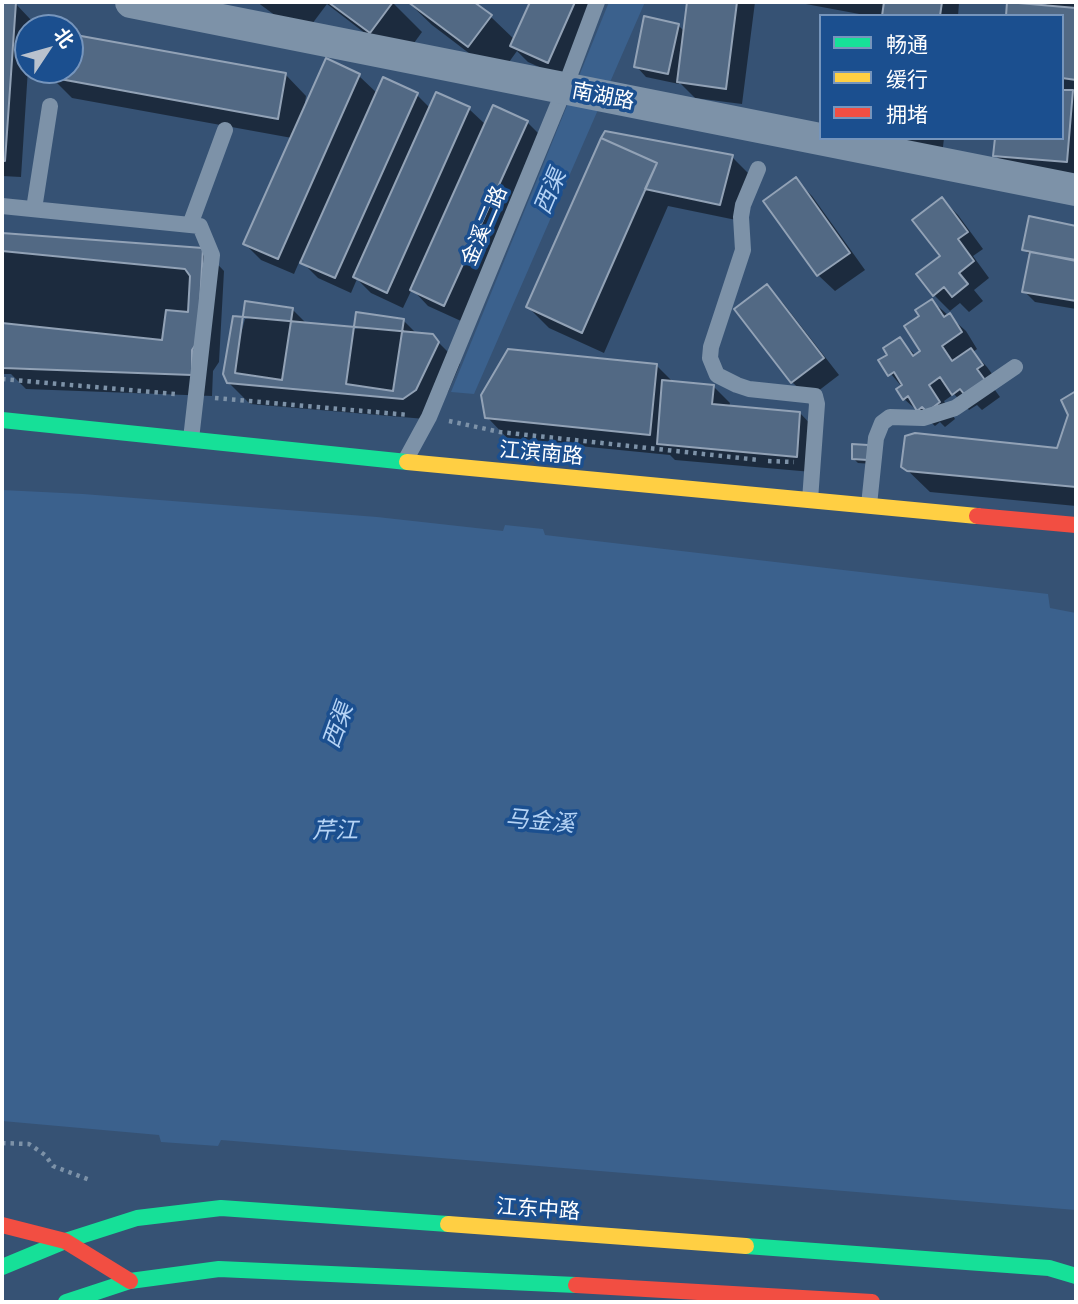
<!DOCTYPE html>
<meta charset="utf-8">
<style>
body{margin:0}
#map{position:relative;width:1078px;height:1304px;overflow:hidden;background:#365274;font-family:Manrope,"Noto Sans SC",sans-serif}
canvas{display:block}
.frame{position:absolute;inset:0;border:4px solid #fff;pointer-events:none}
.legend{position:absolute;left:819px;top:14px;width:245px;height:126px;box-sizing:border-box;background:#1b4f8f;border:2px solid #7695bc;margin:0;padding:9px 12px;list-style:none;font-size:21px;color:#fff}
.legend li{display:flex;align-items:center;gap:14px;height:35px}
.legend b{width:35px;border:2px solid #7695bc}
.north{position:absolute;left:14px;top:14px;width:70px;height:70px;box-sizing:border-box;background:#1b4f8f;border:2px solid #7695bc;border-radius:50%;rotate:54deg;font-size:19px;font-weight:700;line-height:28px;text-align:center;color:#fff}
.north::after{content:'';display:block;margin:auto;width:24px;height:32px;background:#b9c2ce;clip-path:polygon(50% 0,100% 100%,50% 72%,0 100%)}
</style>
<div id="map">
<canvas width="1078" height="1304"></canvas>
<div class="frame"></div>
<ul class="legend">
<li><b style="height:9px;background:#16e098"></b>畅通</li>
<li><b style="height:9px;background:#ffcf43"></b>缓行</li>
<li><b style="height:9px;background:#f24e42"></b>拥堵</li>
</ul>
<div class="north">北</div>
</div>
<script>
const ctx = document.querySelector('canvas').getContext('2d');
ctx.lineJoin = 'round';
function fillPath(path, color) {
  ctx.fillStyle = color;
  ctx.fill(path, 'evenodd');
}
function toPath(rows) {
  const path = new Path2D();
  for (const r of rows) {
    path.moveTo(r[0], r[1]);
    for (let i = 2; i < r.length; i += 2) path.lineTo(r[i], r[i + 1]);
  }
  return path;
}
function stroke(path, color, width, dash) {
  ctx.strokeStyle = color;
  ctx.lineWidth = width;
  ctx.lineCap = dash ? 'butt' : 'round';
  ctx.setLineDash(dash || []);
  ctx.stroke(path);
}
function write(font, color, halo, rows, align = 'center') {
  ctx.font = font + ' Manrope,"Noto Sans SC",sans-serif';
  ctx.lineWidth = 7;
  ctx.setLineDash([]);
  ctx.textBaseline = 'middle';
  ctx.strokeStyle = halo;
  ctx.fillStyle = color;
  for (const [text, x, y, turn = 0] of rows) {
    ctx.save();
    ctx.translate(x, y);
    ctx.rotate((+turn || 0) * Math.PI / 180);
    ctx.textAlign = isNaN(turn) ? turn : align;
    if (halo) ctx.strokeText(text, 0, 0);
    ctx.fillText(text, 0, 0);
    ctx.restore();
  }
}
fillPath(toPath([
 [609,2,645,2,474,394,451,392],
 [2,490,83,494,377,517,503,531,505,525,543,529,545,535,1048,594,1050,608,1076,613,1076,1210,221,1140,218,1146,161,1142,159,1135,2,1121]
]), '#3b618d');
fillPath(toPath([
 [2,2,15,3,31,20,31,28,28,28,28,69,21,177,2,176],
 [257,2,392,2,422,32,401,61,327,4,303,36],
 [408,2,471,2,491,17,515,40,532,2,598,2,564,78,528,62,517,51,499,76,432,25],
 [689,2,755,2,742,104,695,98,679,82,679,84,646,77,636,66,678,25,685,32],
 [795,2,958,2,959,3,958,16,870,16],
 [1043,2,1076,2,1076,94,1074,94,1076,96,1076,177,1012,172,995,155,1062,138,1062,16],
 [70,36,285,74,306,96,304,110,327,61,359,76,378,94,417,95,430,108,436,94,469,109,486,125,527,122,543,138,461,321,428,306,412,289,403,308,371,293,357,279,351,293,318,278,300,260,294,274,261,260,245,244,292,138,72,98,51,77,52,70,70,70],
 [876,138,944,138,942,156],
 [602,139,732,157,748,173,736,220,668,206,604,353,549,328,528,307],
 [796,180,812,196,865,270,835,291,818,275],
 [942,199,958,215,983,249,973,256,989,278,974,290,983,301,969,312,960,303,950,311,934,295,942,257],
 [1030,218,1076,228,1076,309,1035,302,1024,291,1031,256,1024,249],
 [2,234,203,249,224,271,219,362,213,371,212,396,26,389,11,374,2,374],
 [767,287,783,303,839,375,809,398,792,382],
 [932,301,966,331,977,349,973,352,987,367,998,382,992,386,1000,397,982,410,977,405,969,410,954,394,944,401,955,419,945,427,940,422,935,426,904,399,902,387,880,361,889,355,900,339,916,356,923,351,922,316],
 [292,309,307,324,355,329,403,320,417,334,432,336,460,364,448,392,425,419,250,404,228,382,245,319],
 [657,366,674,383,713,386,730,403,729,407,800,413,816,430,812,472,675,460,670,455,508,439,487,417],
 [1076,393,1076,506,930,492,903,466,1059,450,1070,415,1063,400],
 [872,451,872,464,858,463,853,458]
]), '#0007');
const building = toPath([
 [2,2,16,2,5,161,2,161,2,2],
 [328,2,393,2,370,33,328,2],
 [408,2,474,2,492,15,468,47,408,2],
 [530,2,575,2,548,63,510,46,530,2],
 [687,2,737,2,726,89,677,82,687,2],
 [884,2,942,2,940,16,882,16,884,2],
 [1007,2,1076,8,1076,80,1062,78,1062,16,1006,16,1007,2],
 [644,16,679,24,668,74,634,67,644,16],
 [70,34,286,73,278,119,49,77,50,70,70,70,70,34],
 [326,58,360,74,278,259,243,244,326,58],
 [383,77,418,93,335,278,300,263,383,77],
 [1062,90,1073,90,1067,162,993,156,995,138,1062,138,1062,90],
 [436,92,470,107,387,293,353,277,436,92],
 [493,105,528,121,444,306,410,290,493,105],
 [605,131,733,155,720,205,645,189,657,163,601,138,605,131],
 [601,138,657,163,582,333,526,307,601,138],
 [796,177,850,253,817,276,763,201,796,177],
 [942,197,968,232,958,239,974,261,959,273,968,284,952,297,944,287,933,296,916,274,940,256,912,220,942,197],
 [1029,216,1076,226,1076,261,1022,250,1029,216],
 [2,233,203,248,198,341,192,350,192,375,3,368,2,233],
 [2,251,185,269,190,276,188,312,166,310,162,340,2,323,2,251],
 [1030,252,1076,260,1076,301,1022,292,1030,252],
 [767,284,824,358,791,383,734,309,767,284],
 [932,299,944,317,950,313,962,332,942,346,952,361,971,348,983,365,977,369,985,380,964,394,960,389,952,395,940,377,929,385,940,402,927,412,922,407,917,411,908,396,903,400,896,389,902,385,894,372,888,376,878,360,887,355,883,348,900,337,913,356,920,351,904,326,919,316,915,310,932,299],
 [245,301,293,308,282,380,235,373,245,301],
 [356,312,404,319,393,391,346,384,356,312],
 [233,316,433,334,439,342,416,390,403,399,227,383,223,374,233,316],
 [508,349,657,364,650,435,485,418,481,395,508,349],
 [662,380,714,385,712,404,800,412,797,457,657,444,662,380],
 [1076,391,1076,487,907,471,901,467,905,436,915,433,1057,448,1068,415,1061,400,1076,391],
 [852,444,868,445,868,460,852,459,852,444]
]);
fillPath(building, '#526984');
stroke(building, '#92a2b6', 2);
stroke(toPath([
 [2,379,175,394],
 [215,398,409,415],
 [449,421,500,432,759,460],
 [768,461,794,462],
 [2,1143,29,1144,45,1155,53,1166,90,1180]
]), '#7d92a8', 4.5, [3.5, 5]);
stroke(toPath([
 [758,169,743,205,741,217,743,250,711,347,710,358,717,375,737,385,749,389,815,396,817,404,810,500],
 [2,206,200,226,212,255,191,439],
 [34,209,50,106],
 [190,225,225,130],
 [405,461,429,417,564,90,597,2],
 [869,505,876,438,882,423,890,417,923,418,955,408,1015,367]
]), '#7d92a8', 16);
stroke(toPath([
 [131,2,1076,190]
]), '#7d92a8', 32);
stroke(toPath([
 [2,420,407,462],
 [746,1246,1049,1268,1076,1276],
 [2,1267,65,1241,137,1218,221,1208,448,1224],
 [66,1302,130,1281,219,1269,576,1285]
]), '#16e098', 16);
stroke(toPath([
 [407,462,977,516],
 [448,1224,746,1246]
]), '#ffcf43', 16);
stroke(toPath([
 [977,516,1076,525],
 [2,1225,65,1241,130,1281],
 [576,1285,872,1302]
]), '#f24e42', 16);
write('21px', '#fff', '#1b4f8f', [
 ["南湖路",603,97,11],
 ["金溪二路",485,226,-67],
 ["江滨南路",541,454,5],
 ["江东中路",538,1210,4]
]);
write('italic 23px', '#b5d3f5', '#1b4f8f', [
 ["西渠",551,192,-67],
 ["西渠",339,726,-70],
 ["马金溪",540,822,5],
 ["芹江",335,832]
]);
</script>
